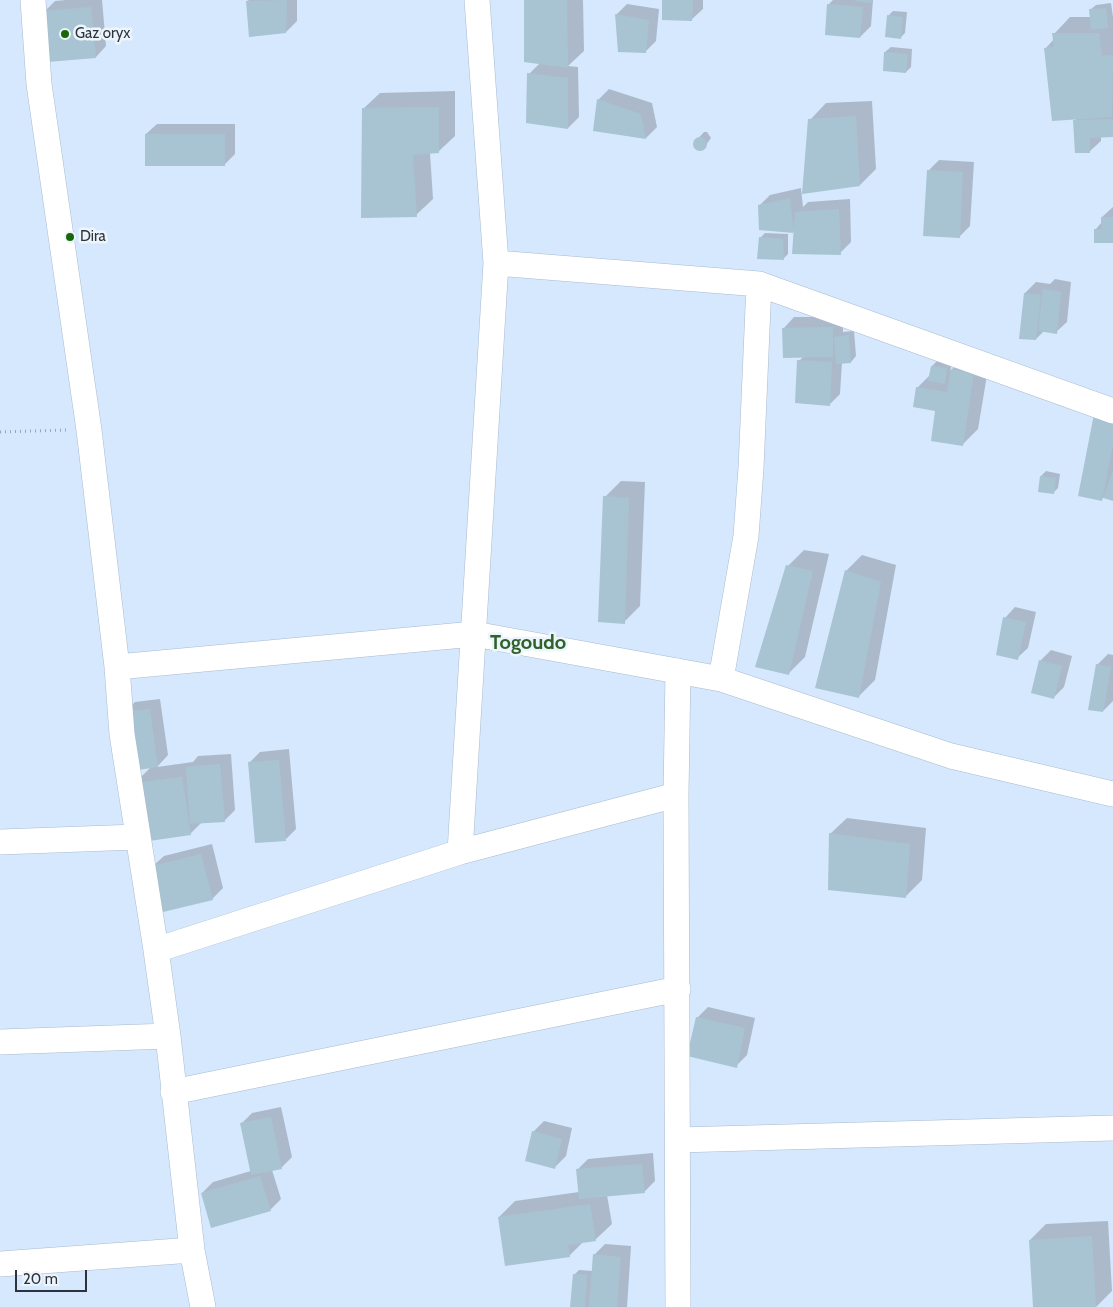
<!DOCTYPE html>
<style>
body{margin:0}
#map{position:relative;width:1113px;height:1307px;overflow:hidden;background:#d6e8fd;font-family:Cabin,sans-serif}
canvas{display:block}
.scale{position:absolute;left:15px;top:1270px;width:72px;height:22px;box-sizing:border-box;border:2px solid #2d333c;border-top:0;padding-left:6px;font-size:15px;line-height:18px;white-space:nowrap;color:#2d333c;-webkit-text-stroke:4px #ecf4fc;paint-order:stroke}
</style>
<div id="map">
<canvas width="1113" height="1307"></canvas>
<div class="scale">20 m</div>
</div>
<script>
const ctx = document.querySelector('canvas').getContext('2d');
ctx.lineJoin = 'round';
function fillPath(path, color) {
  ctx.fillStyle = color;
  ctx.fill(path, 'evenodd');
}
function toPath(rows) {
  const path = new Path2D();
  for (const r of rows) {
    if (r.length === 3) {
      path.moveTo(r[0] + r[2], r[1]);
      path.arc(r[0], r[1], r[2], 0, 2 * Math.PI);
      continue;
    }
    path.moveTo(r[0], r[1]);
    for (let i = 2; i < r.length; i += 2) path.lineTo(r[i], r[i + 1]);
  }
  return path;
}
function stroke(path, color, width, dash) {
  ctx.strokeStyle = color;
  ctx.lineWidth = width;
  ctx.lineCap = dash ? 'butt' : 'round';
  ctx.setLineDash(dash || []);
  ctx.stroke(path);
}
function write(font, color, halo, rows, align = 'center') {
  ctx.font = font + ' Cabin,sans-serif';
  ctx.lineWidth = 5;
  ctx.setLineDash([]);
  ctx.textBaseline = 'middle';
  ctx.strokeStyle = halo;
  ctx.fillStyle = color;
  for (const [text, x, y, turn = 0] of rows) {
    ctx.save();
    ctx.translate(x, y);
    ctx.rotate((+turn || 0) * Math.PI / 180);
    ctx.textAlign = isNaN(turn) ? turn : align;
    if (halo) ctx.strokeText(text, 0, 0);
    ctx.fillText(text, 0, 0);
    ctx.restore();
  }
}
fillPath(toPath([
 [66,0,102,0,106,46,96,57,44,12,55,1],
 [249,0,297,0,297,21,286,32,247,1],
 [525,0,583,0,584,51,568,66,578,67,579,117,568,128,529,74,540,63],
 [664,0,703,0,703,9,692,19],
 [833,0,873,0,871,26,860,37,829,4],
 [1111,3,1113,17,1113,136,1101,136,1101,141,1090,151,1074,121,1077,118,1046,48,1054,39,1054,34,1070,17,1091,17,1090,10,1096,5],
 [627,4,659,9,656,41,645,52,616,15],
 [893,11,907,12,905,33,900,38,888,16],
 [891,47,912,49,911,67,906,72,885,52],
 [609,89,652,103,657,127,646,138,594,130,598,100],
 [455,91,455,136,438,152,430,153,433,199,416,215,363,109,380,93],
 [872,101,876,169,860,185,810,120,826,103],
 [157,124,235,124,235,154,224,165,146,134],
 [704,132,707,132,711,138,703,149,699,149,694,146,694,143],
 [939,160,974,162,970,226,959,237,928,171],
 [801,188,803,207,808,202,850,199,851,242,840,253,795,232,759,206,770,195],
 [1113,207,1113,242,1096,229,1102,222,1102,217],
 [765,233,788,234,788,254,783,259,760,238],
 [1055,279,1071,282,1067,322,1056,332,1044,331,1036,339,1025,293,1036,282,1050,284],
 [794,317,843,317,843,332,854,331,856,356,851,362,842,362,840,394,829,405,799,361,803,357,784,328],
 [968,354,990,357,978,429,962,445,937,410,917,388,931,374,932,366,937,361,952,364,950,371],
 [1113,405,1113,500,1104,497,1101,500],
 [1046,471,1060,474,1058,488,1053,493,1041,476],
 [621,481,645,482,640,606,624,622,605,497],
 [804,550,829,554,805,657,789,673,788,566],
 [862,555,896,565,875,680,859,696,846,571],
 [1015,607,1036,612,1028,648,1017,658,1005,618],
 [1051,650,1072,656,1064,687,1054,697,1040,661],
 [1108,654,1113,655,1113,701,1103,711,1097,665],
 [160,699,168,755,157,767,193,762,198,756,231,754,235,810,224,821,202,822,190,834,134,784,151,767,124,713,135,702],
 [289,749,296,829,286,839,249,763,260,752],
 [847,818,926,828,922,880,906,896,830,834],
 [212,844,223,888,212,899,153,866,164,856],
 [708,1007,755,1018,747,1055,736,1066,697,1018],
 [281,1107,292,1157,281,1168,272,1170,281,1199,270,1210,202,1193,213,1182,251,1171,241,1124,252,1113],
 [544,1121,572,1128,566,1156,555,1167,533,1132],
 [653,1153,655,1181,644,1192,607,1195,612,1224,595,1240,583,1242,569,1256,499,1217,515,1201,579,1192,578,1169,588,1159],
 [1108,1221,1112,1291,1096,1307,1034,1307,1030,1240,1046,1224],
 [605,1244,631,1246,627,1307,572,1307,574,1275,579,1270,593,1271,594,1255]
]), '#0003');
fillPath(toPath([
 [287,0,286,33,249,37,246,1],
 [524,0,567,0,568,68,524,62],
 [662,0,693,0,692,21,662,20],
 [856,0,872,0,872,3,855,1],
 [827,4,863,7,860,38,825,35],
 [91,7,96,58,47,62,43,11],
 [1106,8,1108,28,1091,30,1089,9],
 [615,14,649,20,646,53,618,52],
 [887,15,903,17,901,39,885,37],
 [1052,33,1099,33,1102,56,1113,55,1112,117,1052,121,1044,48,1054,47],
 [884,52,908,54,906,73,883,71],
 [527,73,568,78,568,129,526,123],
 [597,99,641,114,646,139,593,131],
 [439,107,439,153,413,155,417,217,361,218,362,108],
 [856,116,860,186,802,194,808,119],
 [1113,119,1113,137,1090,138,1090,153,1075,153,1073,120],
 [145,134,225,134,225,166,145,166],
 [700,144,7],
 [927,170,963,172,960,238,923,236],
 [790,198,794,233,759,230,758,205],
 [839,209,841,255,792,254,795,212],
 [1101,217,1113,217,1113,243,1094,243,1094,229,1101,229],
 [759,237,783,239,784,260,757,259],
 [1043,289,1061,292,1057,334,1038,331],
 [1024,293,1041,295,1036,340,1019,339],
 [833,327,833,357,783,358,782,328],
 [849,335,851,363,836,364,834,337],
 [797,360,832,362,830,406,795,403],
 [931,366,947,368,945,384,928,381],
 [951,369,974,373,963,446,931,441,935,411,913,407,916,387,947,392],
 [1094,414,1113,418,1113,445,1102,501,1078,496],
 [1113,471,1113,501,1103,498],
 [1040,476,1056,478,1054,494,1038,492],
 [603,496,629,498,625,624,598,622],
 [786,565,813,571,789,675,755,667],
 [845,570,881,582,859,698,815,688],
 [1003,617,1026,622,1018,660,996,655],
 [1039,660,1062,666,1054,699,1031,693],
 [1096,664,1111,667,1103,712,1088,710],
 [150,709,158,767,131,771,123,712],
 [279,760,286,841,255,843,248,762],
 [220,764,225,822,190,824,186,767],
 [182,777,191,835,142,842,133,783],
 [829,833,910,844,906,898,828,890],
 [201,854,213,900,163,912,152,866],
 [696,1017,745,1028,737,1068,687,1056],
 [271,1117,282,1169,251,1175,240,1123],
 [532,1131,562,1139,555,1169,525,1161],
 [642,1164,645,1193,579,1199,576,1169],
 [260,1176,271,1211,211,1228,201,1193],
 [590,1204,596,1241,568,1245,570,1257,505,1266,498,1217],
 [1092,1236,1096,1307,1033,1307,1029,1240],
 [593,1254,621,1257,617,1307,589,1307],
 [573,1274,587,1275,585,1307,570,1307]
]), '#a8c3d1');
const minor = toPath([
 [33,0,39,84,89,430,117,667,122,734,156,950,168,1036,192,1250,203,1307],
 [496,263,759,284,1113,411],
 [117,667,474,634,721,679,951,756,1113,794],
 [678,671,676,795,678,1307],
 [721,679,746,536,751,468,759,284],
 [0,842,137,837],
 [460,852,496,263,477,0],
 [156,950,460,852,676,795],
 [0,1042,168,1036],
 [173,1092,678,989],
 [678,1140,1113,1128],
 [0,1264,192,1250]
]);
stroke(minor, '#a9bace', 26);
stroke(toPath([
 [0,432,66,430]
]), '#98a5b6', 3, [1, 4]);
stroke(minor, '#fff', 25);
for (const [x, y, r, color] of [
 [65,34,5,"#18680a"],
 [70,237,5,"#18680a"]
]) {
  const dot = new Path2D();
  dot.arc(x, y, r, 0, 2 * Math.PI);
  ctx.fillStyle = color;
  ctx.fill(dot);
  stroke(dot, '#ecf4fc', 2);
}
write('15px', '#2d333c', '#ecf4fc', [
 ["Gaz oryx",75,34],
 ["Dira",80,237]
], 'left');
write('bold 20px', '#31622b', '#ecf4fc', [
 ["Togoudo",528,643]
]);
</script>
